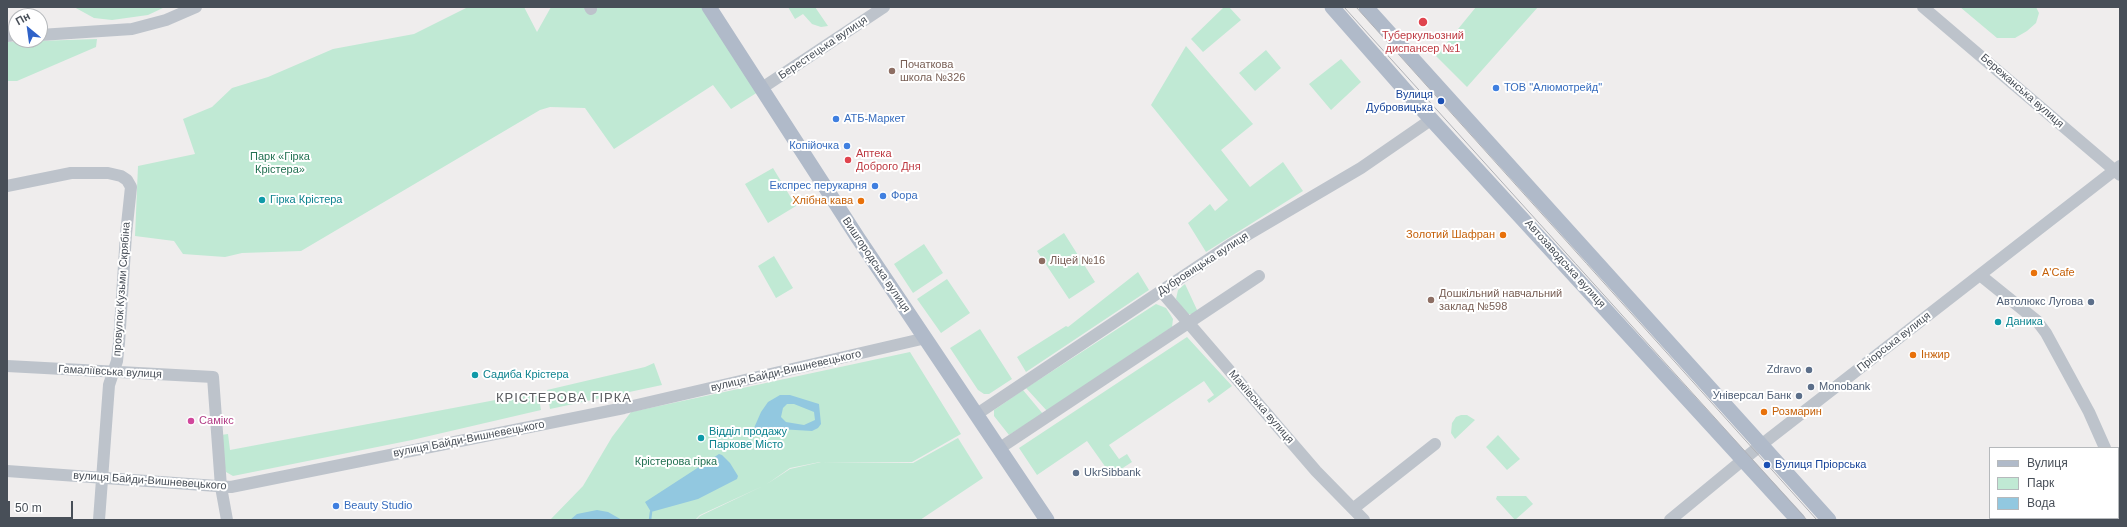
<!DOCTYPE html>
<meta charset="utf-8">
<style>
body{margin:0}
#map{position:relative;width:2127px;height:527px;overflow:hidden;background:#efeded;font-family:Helvetica,sans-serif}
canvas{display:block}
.frame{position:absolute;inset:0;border:8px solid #484f58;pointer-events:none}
.legend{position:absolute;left:1989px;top:447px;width:130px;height:72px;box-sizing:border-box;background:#fff;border:1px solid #b6b9bc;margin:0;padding:5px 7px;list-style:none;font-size:12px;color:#484f58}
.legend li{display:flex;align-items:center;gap:8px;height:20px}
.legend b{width:20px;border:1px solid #b6b9bc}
.north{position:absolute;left:8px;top:8px;width:40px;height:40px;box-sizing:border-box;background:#fff;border:1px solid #b6b9bc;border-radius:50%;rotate:331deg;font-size:11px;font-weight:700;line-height:16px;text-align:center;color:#484f58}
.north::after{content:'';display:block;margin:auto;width:14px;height:18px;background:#2f62c8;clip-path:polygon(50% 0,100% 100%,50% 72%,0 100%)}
.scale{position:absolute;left:8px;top:501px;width:65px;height:18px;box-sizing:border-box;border:2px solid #484f58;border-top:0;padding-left:5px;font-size:12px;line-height:14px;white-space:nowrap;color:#484f58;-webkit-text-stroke:3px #fff;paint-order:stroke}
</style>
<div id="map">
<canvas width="2127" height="527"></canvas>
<div class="frame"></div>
<ul class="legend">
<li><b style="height:5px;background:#b0bac9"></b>Вулиця</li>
<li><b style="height:11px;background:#c0e9d4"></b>Парк</li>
<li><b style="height:11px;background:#92c8e0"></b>Вода</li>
</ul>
<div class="north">Пн</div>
<div class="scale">50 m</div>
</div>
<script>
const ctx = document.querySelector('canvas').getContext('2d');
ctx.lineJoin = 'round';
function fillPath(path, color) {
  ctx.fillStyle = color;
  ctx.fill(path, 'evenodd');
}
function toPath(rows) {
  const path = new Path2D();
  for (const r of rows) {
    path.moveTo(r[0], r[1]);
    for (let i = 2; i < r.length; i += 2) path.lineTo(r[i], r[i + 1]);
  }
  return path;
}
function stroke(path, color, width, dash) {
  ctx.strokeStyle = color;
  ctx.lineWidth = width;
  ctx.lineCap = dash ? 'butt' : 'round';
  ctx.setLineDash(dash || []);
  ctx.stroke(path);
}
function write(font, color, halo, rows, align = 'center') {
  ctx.font = font + ' Helvetica,sans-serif';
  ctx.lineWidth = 4;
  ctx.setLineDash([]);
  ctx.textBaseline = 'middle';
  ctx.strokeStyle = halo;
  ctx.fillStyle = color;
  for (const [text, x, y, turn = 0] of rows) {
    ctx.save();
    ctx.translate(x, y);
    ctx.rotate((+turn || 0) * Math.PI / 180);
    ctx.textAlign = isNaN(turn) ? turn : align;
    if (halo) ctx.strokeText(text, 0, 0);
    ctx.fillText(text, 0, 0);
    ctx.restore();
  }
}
fillPath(toPath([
 [74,7,165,7,148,15,112,20,94,18],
 [468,7,524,7,537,32,551,7,703,7,758,92,731,109,713,85,614,149,585,108,550,107,540,110,301,251,242,253,225,257,183,254,174,241,135,236,138,166,195,154,183,119,212,107,232,88,268,77,333,49,414,34],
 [788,7,815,7,828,26,821,27,812,24,803,14,795,19],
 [1224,7,1229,7,1241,20,1203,52,1191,39],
 [1476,7,1538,7,1467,87,1436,56],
 [1960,7,2036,7,2039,13,2036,23,2027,31,2015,38,1997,38],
 [97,39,96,47,17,81,7,81,7,42],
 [1186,46,1253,124,1221,150,1250,187,1283,162,1303,191,1206,252,1188,223,1210,204,1215,211,1228,200,1151,105],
 [1266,50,1281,68,1255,91,1239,73],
 [1341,59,1361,82,1331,110,1309,84],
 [773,168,796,206,768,223,745,184],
 [1064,233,1095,282,1069,299,1037,251],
 [924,244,943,273,913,293,894,264],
 [774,256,793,288,776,298,758,266],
 [1138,272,1149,290,1026,372,1017,357,1066,326,1068,327],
 [947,279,970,313,941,333,917,299],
 [1185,284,1198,312,1192,314,1187,314,1176,299,1178,290],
 [1156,304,1166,308,1170,314,1173,319,1172,327,1047,411,1026,388],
 [980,329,1012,379,989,394,984,394,978,390,950,348],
 [1187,337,1232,386,1209,403,1207,400,1214,395,1204,381,1109,445,1119,459,1127,454,1132,462,1115,473,1109,472,1087,441,1037,475,1019,448],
 [910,352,961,434,912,462,820,462,790,468,767,484,790,469,821,462,913,463,958,438,983,478,920,520,696,520,700,516,763,486,700,515,695,520,550,520,583,486,612,437,631,412],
 [654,363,662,385,550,409,547,390,645,367],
 [1023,390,1043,414,1009,435,994,416,994,410],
 [538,392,541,410,412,440,233,476,226,472,224,464,221,435,228,434,230,450],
 [1461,415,1467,415,1475,420,1455,439,1451,433,1452,423,1456,417],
 [1498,435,1520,459,1507,470,1486,447],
 [1497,496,1526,496,1533,504,1515,520,1496,499]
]), '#c0e9d4');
fillPath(toPath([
 [780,395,790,395,819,404,821,424,818,428,812,431,779,429,763,434,758,433,754,428,761,412,768,402],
 [787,404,794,404,814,412,815,420,804,425,786,422,781,417,783,408],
 [719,454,722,455,730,463,738,476,737,479,698,499,651,512,645,502],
 [597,510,608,512,622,520,570,520,577,514]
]), '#92c8e0');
stroke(toPath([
 [650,520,651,512]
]), '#92c8e0', 2.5);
stroke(toPath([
 [590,7,591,9],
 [1923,7,2120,175],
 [40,35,132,29,166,20,196,7],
 [7,36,16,35],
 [762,88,884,7],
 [7,186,71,173,108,173,121,176,127,180,131,187,126,234,119,343,117,361,109,385,99,520],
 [1980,275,2037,321,2046,333,2089,412,2105,448],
 [1161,291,1316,471,1364,520],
 [7,366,213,377,221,487,227,520],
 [977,414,1230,245,1361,168,1432,119],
 [1000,448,1259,276],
 [7,471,231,487,624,408,926,338],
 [2118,477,2120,481],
 [1354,508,1435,444],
 [1670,520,1761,445,2120,166],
 [1997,520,2001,518]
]), '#bdc3cb', 12);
stroke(toPath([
 [709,7,858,238,1047,520],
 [1332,7,1419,106,1798,520],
 [1366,7,1829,520]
]), '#b0bac9', 15);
stroke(toPath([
 [1344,7,1807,520],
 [1356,7,1817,520]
]), '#b0b2b7', 1);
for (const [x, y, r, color] of [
 [1423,22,5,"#e0444e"],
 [892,71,4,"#8d6e63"],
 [1496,88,4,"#3f7fe0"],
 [1441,101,4,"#1a4fb4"],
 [836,119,4,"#3f7fe0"],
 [847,146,4,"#3f7fe0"],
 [848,160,4,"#e0444e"],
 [875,186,4,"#3f7fe0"],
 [883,196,4,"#3f7fe0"],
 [262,200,4,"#0f9aa8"],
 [861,201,4,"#e8710a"],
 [1503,235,4,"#e8710a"],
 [1042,261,4,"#8d6e63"],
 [2034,273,4,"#e8710a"],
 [1431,300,4,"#8d6e63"],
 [2091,302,4,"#5c6f8a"],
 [1998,322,4,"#0f9aa8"],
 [1913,355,4,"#e8710a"],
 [1809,370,4,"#5c6f8a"],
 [475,375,4,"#0f9aa8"],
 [1811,387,4,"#5c6f8a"],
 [1799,396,4,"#5c6f8a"],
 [1764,412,4,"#e8710a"],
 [191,421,4,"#d1479c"],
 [701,438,4,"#0f9aa8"],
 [1767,465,4,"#1a4fb4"],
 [1076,473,4,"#5c6f8a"],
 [336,506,4,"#3f7fe0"]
]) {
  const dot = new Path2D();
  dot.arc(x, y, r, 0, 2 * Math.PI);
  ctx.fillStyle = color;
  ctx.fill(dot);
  stroke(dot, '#fff', 1.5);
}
write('11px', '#be3a42', '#fff', [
 ["Туберкульозний",1423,36],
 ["диспансер №1",1423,49],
 ["Аптека",856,154,"left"],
 ["Доброго Дня",856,167,"left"]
]);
write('11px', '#484f58', '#fff', [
 ["Берестецька вулиця",823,48,-34],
 ["Бережанська вулиця",2022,91,41],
 ["Дубровицька вулиця",1203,264,-33],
 ["Автозаводська вулиця",1565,264,48],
 ["Вишгородська вулиця",876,265,56],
 ["провулок Кузьми Скрябіна",122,289,-86],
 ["Пріорська вулиця",1894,342,-38],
 ["вулиця Байди-Вишневецького",786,371,-13],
 ["Гамаліївська вулиця",110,372,3],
 ["Макіївська вулиця",1261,407,49],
 ["вулиця Байди-Вишневецького",469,439,-11],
 ["вулиця Байди-Вишневецького",150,481,4]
]);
write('11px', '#785e54', '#fff', [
 ["Початкова",900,65],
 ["школа №326",900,78],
 ["Ліцей №16",1050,261],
 ["Дошкільний навчальний",1439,294],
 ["заклад №598",1439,307]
], 'left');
write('11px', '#366cbe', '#fff', [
 ["ТОВ \"Алюмотрейд\"",1504,88],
 ["АТБ-Маркет",844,119],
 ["Копійочка",839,146,"right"],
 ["Експрес перукарня",867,186,"right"],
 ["Фора",891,196],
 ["Beauty Studio",344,506]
], 'left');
write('11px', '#164399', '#fff', [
 ["Вулиця",1433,95],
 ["Дубровицька",1433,108],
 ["Вулиця Пріорська",1775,465,"left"]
], 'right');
write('11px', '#227051', '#fff', [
 ["Парк «Гірка",280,157],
 ["Крістера»",280,170],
 ["Крістерова гірка",676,462]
]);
write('11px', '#0d838f', '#fff', [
 ["Гірка Крістера",270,200],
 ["Даника",2006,322],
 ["Садиба Крістера",483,375],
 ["Відділ продажу",709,432],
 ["Паркове Місто",709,445]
], 'left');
write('11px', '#c56008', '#fff', [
 ["Хлібна кава",853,201,"right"],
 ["Золотий Шафран",1495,235,"right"],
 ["A'Cafe",2042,273],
 ["Інжир",1921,355],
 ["Розмарин",1772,412]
], 'left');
write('11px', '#4e5e75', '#fff', [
 ["Автолюкс Лугова",2083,302],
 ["Zdravo",1801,370],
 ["Monobank",1819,387,"left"],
 ["Універсал Банк",1791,396],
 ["UkrSibbank",1084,473,"left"]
], 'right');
write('11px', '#b23c85', '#fff', [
 ["Самікс",199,421]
], 'left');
ctx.letterSpacing = '1px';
write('13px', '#5b5d61', '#fff', [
 ["КРІСТЕРОВА ГІРКА",564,398]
]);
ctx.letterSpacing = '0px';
</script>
